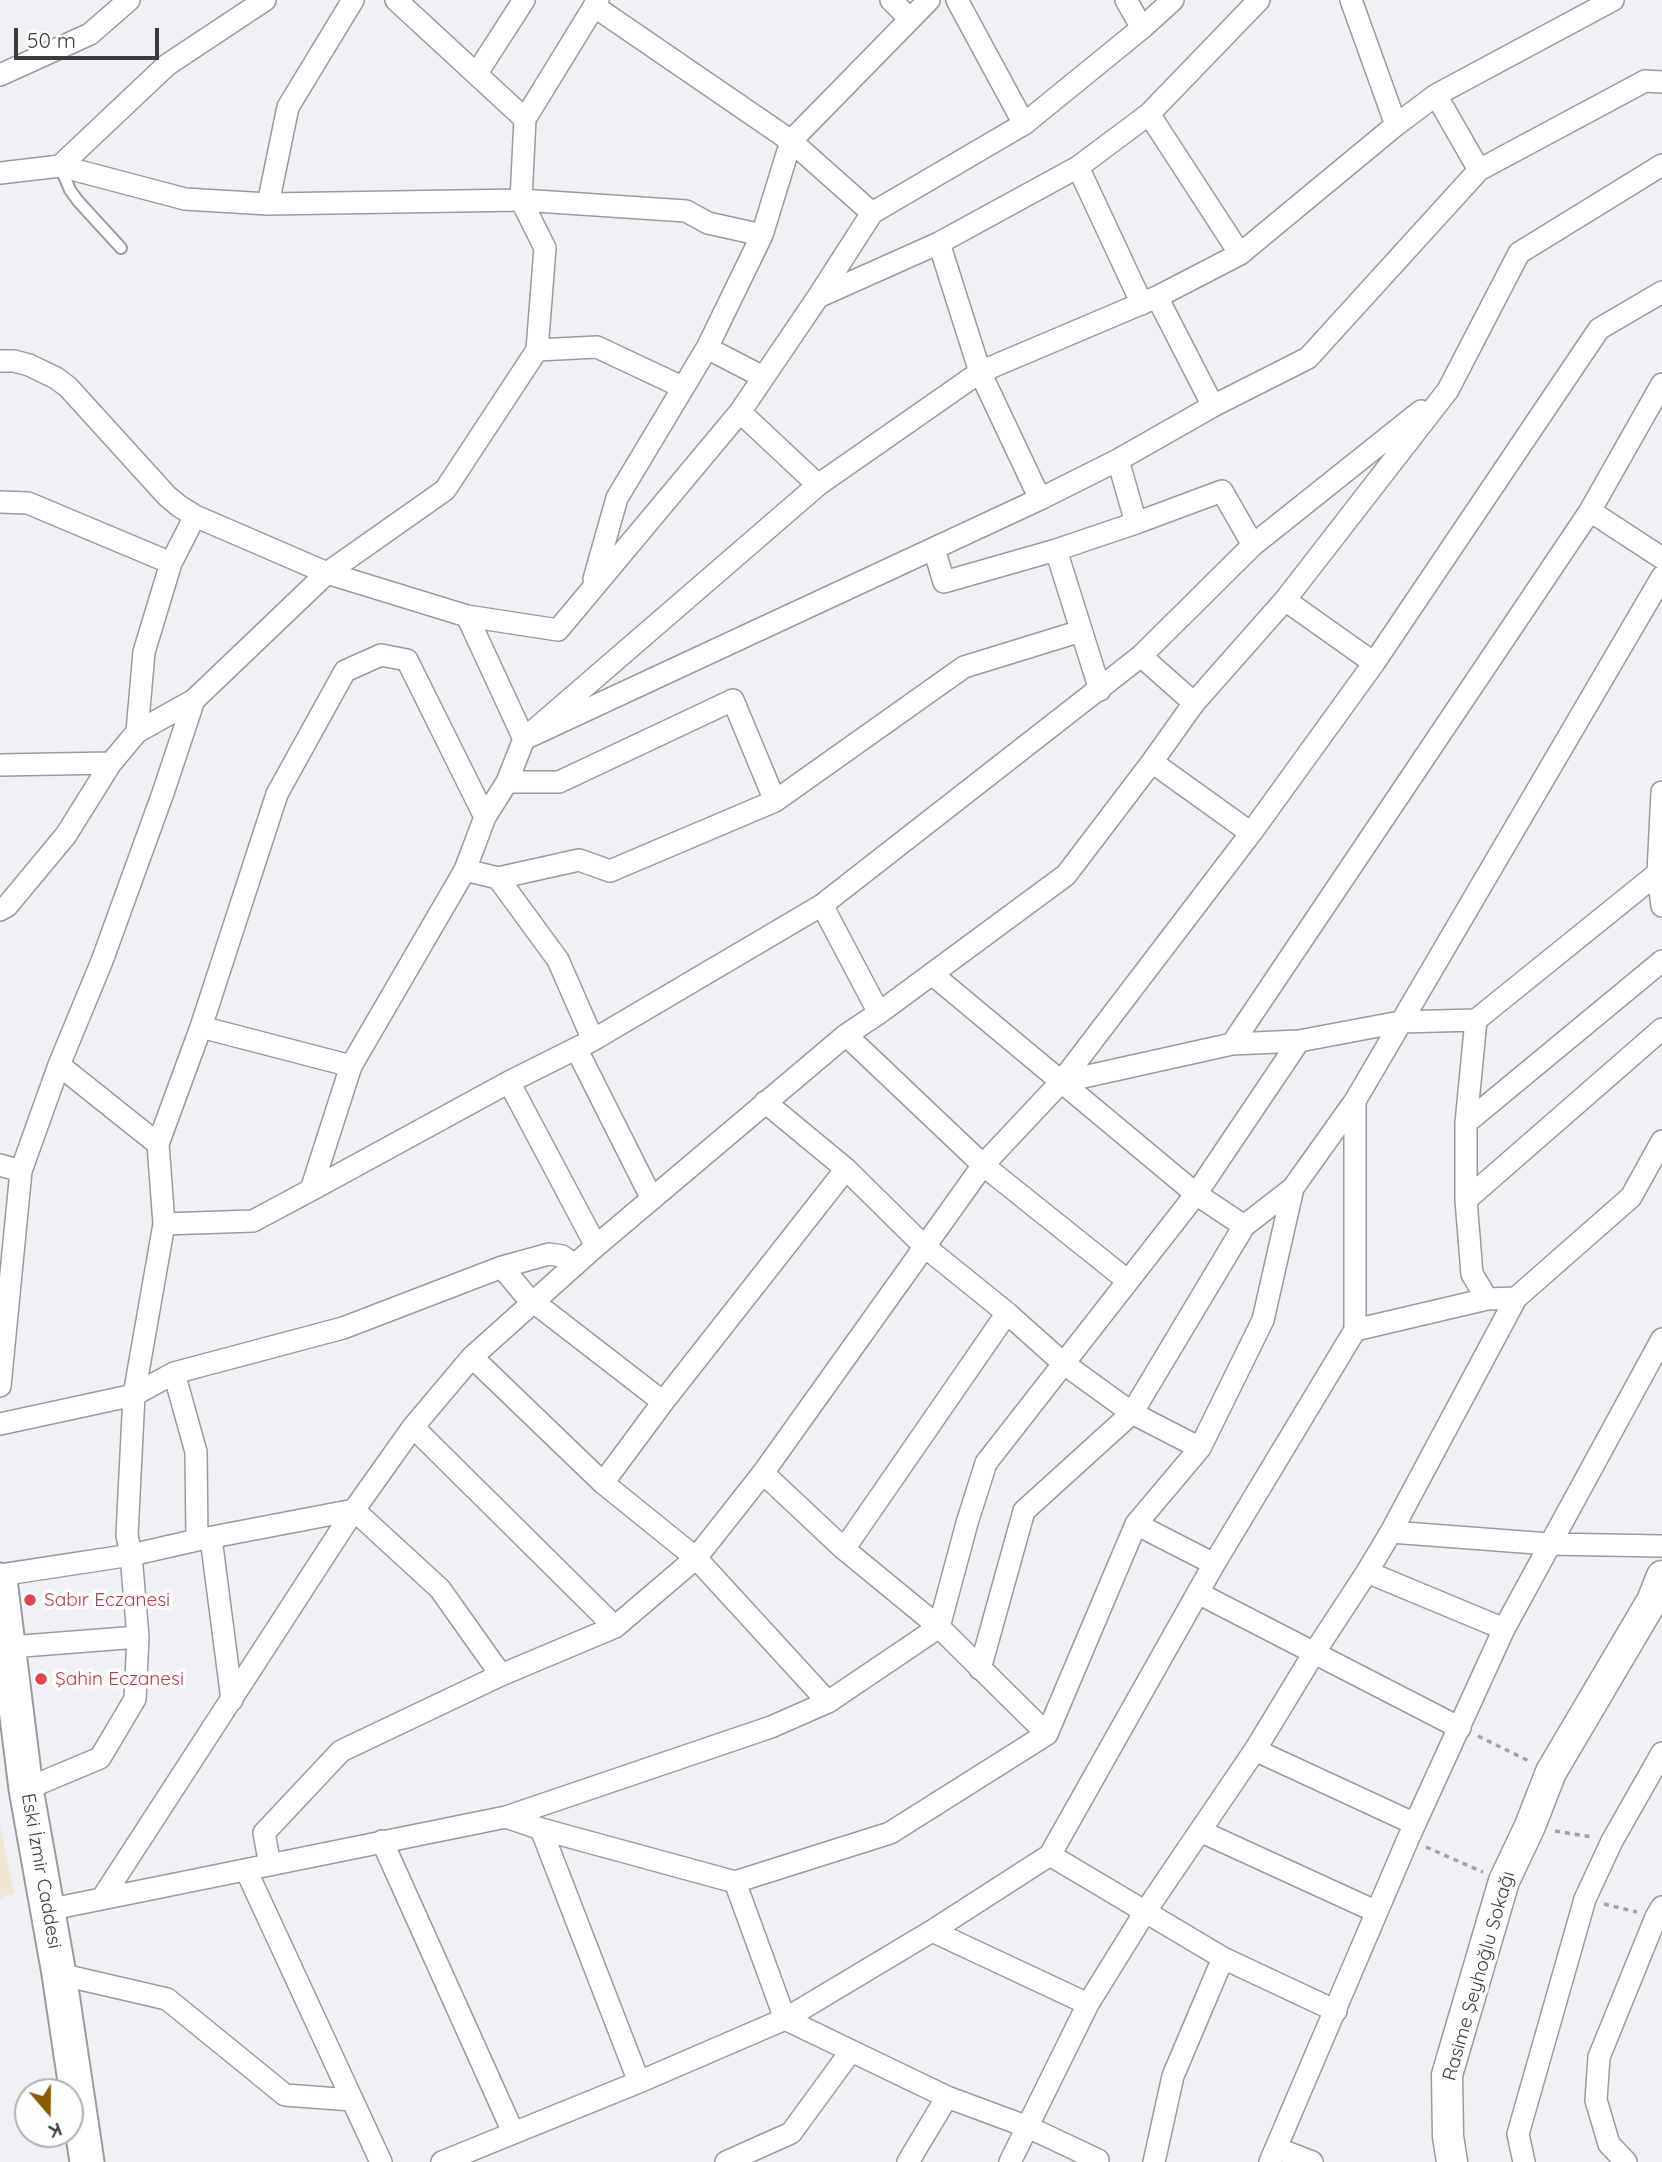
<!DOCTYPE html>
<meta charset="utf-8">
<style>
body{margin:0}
#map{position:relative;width:1662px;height:2162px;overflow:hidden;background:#f0f1f4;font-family:Quicksand,sans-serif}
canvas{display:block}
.north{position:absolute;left:14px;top:2078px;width:70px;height:70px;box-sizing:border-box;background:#fefeff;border:2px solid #b0b0b1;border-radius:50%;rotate:160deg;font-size:19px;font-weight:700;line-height:28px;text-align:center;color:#3b3b3d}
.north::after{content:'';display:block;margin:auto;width:24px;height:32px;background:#8b5b02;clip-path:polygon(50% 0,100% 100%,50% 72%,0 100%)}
.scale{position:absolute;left:14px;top:28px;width:145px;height:32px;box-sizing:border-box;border:4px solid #3b3b3d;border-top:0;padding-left:9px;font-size:21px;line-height:24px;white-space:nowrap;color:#3b3b3d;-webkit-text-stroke:5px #fefeff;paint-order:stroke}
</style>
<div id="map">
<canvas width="1662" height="2162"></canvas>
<div class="north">K</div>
<div class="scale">50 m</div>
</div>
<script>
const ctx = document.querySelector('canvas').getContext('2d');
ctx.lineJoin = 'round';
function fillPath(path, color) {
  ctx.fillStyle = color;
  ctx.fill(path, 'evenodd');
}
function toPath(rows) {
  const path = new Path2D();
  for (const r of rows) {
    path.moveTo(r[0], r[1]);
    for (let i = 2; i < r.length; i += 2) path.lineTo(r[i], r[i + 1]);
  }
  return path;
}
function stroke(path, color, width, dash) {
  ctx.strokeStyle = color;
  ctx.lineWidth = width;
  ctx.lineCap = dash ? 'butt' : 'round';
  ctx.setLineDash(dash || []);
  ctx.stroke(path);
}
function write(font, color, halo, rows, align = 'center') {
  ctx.font = font + ' Quicksand,sans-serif';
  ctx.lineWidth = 7;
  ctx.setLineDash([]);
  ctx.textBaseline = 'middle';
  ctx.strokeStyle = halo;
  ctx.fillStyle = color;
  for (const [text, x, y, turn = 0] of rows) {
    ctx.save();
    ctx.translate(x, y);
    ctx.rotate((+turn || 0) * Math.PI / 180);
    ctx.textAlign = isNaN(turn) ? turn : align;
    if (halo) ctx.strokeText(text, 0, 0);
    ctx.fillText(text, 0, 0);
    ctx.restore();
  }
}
fillPath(toPath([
 [0,1824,14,1893,0,1898]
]), '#f1e6d1');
const service = toPath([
 [60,166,70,190,78,201,121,248]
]);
const minor = toPath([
 [396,0,525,119],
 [891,0,910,19],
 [957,0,1024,124],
 [1126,0,1142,28],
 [1351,0,1396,125],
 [594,6,791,141,872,213],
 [477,73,524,0],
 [0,75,90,34,129,0],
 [1436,95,1479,170],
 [1149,114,1240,254],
 [60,166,167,65,265,0],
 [1078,167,1142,304],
 [0,173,60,166,185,199,268,204,521,200,686,211,708,223,762,235],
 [268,204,288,107,353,0],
 [939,243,980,372,1040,499],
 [818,297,939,243,1078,167,1149,114,1259,0],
 [1157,297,1213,406],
 [707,348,763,377],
 [537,350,597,347,682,387],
 [0,361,14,361,29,365,56,378,68,387,167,496,179,506,195,516,327,573,445,490,537,350,545,248,521,200,525,119,598,0],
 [740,412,818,485],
 [1118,460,1136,523,1222,491,1253,545],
 [0,502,28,503,171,563],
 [1590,511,1662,558],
 [934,549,944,582,1056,550],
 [594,579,617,498,707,348,762,235,791,141,929,0],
 [1285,600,1374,663],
 [467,616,524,739,1040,499,1118,460,1213,406,1308,358,1479,170,1645,81,1662,82],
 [1141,656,1194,703],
 [1100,690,1056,550,1136,523],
 [137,732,144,652,171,563,195,516],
 [1152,762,1251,833],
 [0,765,111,763],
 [507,782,559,782,733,700,775,801],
 [1662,792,1658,873,1662,906],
 [465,870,498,878,579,860,610,871,775,801,964,667,1081,631],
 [498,878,558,960,593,1040],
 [822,905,879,1013],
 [0,910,7,906,66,835,111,763,137,732,194,700,327,573,467,616,558,630,740,412,818,297,872,213,1024,124,1142,28,1173,0],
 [932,974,1196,1194,1244,1226,1293,1188],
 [1476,1020,1466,1123,1466,1200,1472,1274,1487,1299,1516,1298],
 [201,1027,351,1066],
 [846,1035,983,1165,1128,1281],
 [1232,1044,1590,511,1662,384],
 [577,1050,652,1199],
 [59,1065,158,1144],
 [509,1082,596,1246],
 [1061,1082,1232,1044,1299,1041,1400,1022,1476,1020,1658,873],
 [765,1102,846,1169,924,1246,1007,1313,1063,1363,1132,1413,1200,1448],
 [1466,1123,1662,961],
 [0,1165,21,1171],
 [311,1190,509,1082,593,1040,822,905,1141,656,1253,545,1421,411],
 [1466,1200,1662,1029],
 [164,1224,158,1144,201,1027,277,794,345,671,381,655,407,660,485,817],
 [502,1267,526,1296,663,1402],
 [1355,1330,1487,1299],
 [472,1357,603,1483,696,1558,828,1702],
 [174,1373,196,1452,197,1540],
 [0,1386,21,1171,59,1065,102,961,163,793,194,700],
 [0,1424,134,1395,174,1373,343,1328,502,1267,549,1254,562,1256,575,1265],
 [413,1427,615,1627],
 [763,1473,844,1549,939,1627,1047,1734],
 [603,1483,663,1402,846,1169],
 [1136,1524,1214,1564],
 [1391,1532,1549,1544,1662,1546],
 [211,1538,232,1700],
 [844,1549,1007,1313],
 [1367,1572,1504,1629],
 [0,1575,131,1555,197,1540,354,1510,440,1589,501,1675],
 [1198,1593,1460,1728],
 [10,1647,138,1637],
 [980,1669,1024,1511,1132,1413,1244,1226],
 [1255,1750,1415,1824],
 [26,1789,100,1758,135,1699,138,1637,131,1555,127,1535,134,1395,164,1224,253,1221,311,1190,351,1066,465,870,485,817,507,782,524,739,818,485,980,372,1157,297,1240,254,1396,125,1436,95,1613,0],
 [506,1817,771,1727,828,1702,939,1627,967,1523,986,1463,1196,1194,1299,1041],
 [541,1829,639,2082],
 [1200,1831,1377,1912],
 [382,1841,513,2132],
 [1050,1855,1223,1958,1336,2011],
 [270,1865,264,1833,341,1751,501,1675,615,1627,696,1558,763,1473,983,1165,1061,1082,1251,833,1374,663,1599,329,1662,292],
 [246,1870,381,2162],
 [735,1882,785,2019,947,2097,1028,2127,1098,2160,1097,2162],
 [103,1897,354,1510,413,1427,472,1357,596,1246,846,1035,879,1013,1066,875,1152,762,1194,703,1285,600,1448,390,1519,253,1662,165],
 [47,1910,506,1817,541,1829,735,1882,890,1833,1047,1734,1136,1524,1200,1448,1263,1320,1293,1188,1355,1101,1662,577],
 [932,1931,1088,2004],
 [59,1974,167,1999,285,2095,352,2100],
 [1276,2148,1312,2162],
 [442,2162,639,2082,785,2019,932,1931,1050,1855,1214,1564,1355,1330,1355,1101],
 [726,2162,791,2133,851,2051],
 [908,2162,947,2097],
 [1010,2162,1088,2004,1145,1912,1255,1750,1314,1653,1367,1572,1391,1532,1516,1298,1631,1197,1662,1141],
 [1154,2162,1173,2076,1223,1958],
 [1270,2162,1408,1839,1504,1629,1662,1339],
 [1524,2162,1518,2134,1585,1899,1612,1841,1662,1753],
 [1626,2162,1609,2144,1596,2100,1599,2057,1656,1917,1662,1907]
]);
const secondary = toPath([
 [1452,2162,1448,2136,1447,2075,1504,1881,1530,1826,1551,1772,1652,1601,1662,1576]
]);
const primary = toPath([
 [0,1580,26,1789,59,1974,87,2162]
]);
stroke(service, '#9a9b9e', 14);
stroke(minor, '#9a9b9e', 24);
stroke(secondary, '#9a9b9e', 33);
stroke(primary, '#9a9b9e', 37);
stroke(toPath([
 [1478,1736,1531,1762],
 [1555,1831,1592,1837],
 [1426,1847,1483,1872],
 [1604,1904,1637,1912]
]), '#a2a3a5', 3.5, [5, 5]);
stroke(service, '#fff', 10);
stroke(minor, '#fff', 21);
stroke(secondary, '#fff', 30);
stroke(primary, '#fff', 33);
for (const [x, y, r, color] of [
 [30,1600,7,"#e0444e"],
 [41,1679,7,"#e0444e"]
]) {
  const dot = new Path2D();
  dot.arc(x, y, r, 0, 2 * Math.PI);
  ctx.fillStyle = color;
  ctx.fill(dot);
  stroke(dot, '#fefeff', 2.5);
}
write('19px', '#be3a42', '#fefeff', [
 ["Sabır Eczanesi",44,1600],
 ["Şahin Eczanesi",55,1679]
], 'left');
write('19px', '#3b3b3d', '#fefeff', [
 ["Eski İzmir Caddesi",41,1871,80],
 ["Rasime Şeyhoğlu Sokağı",1479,1976,-74]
]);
</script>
